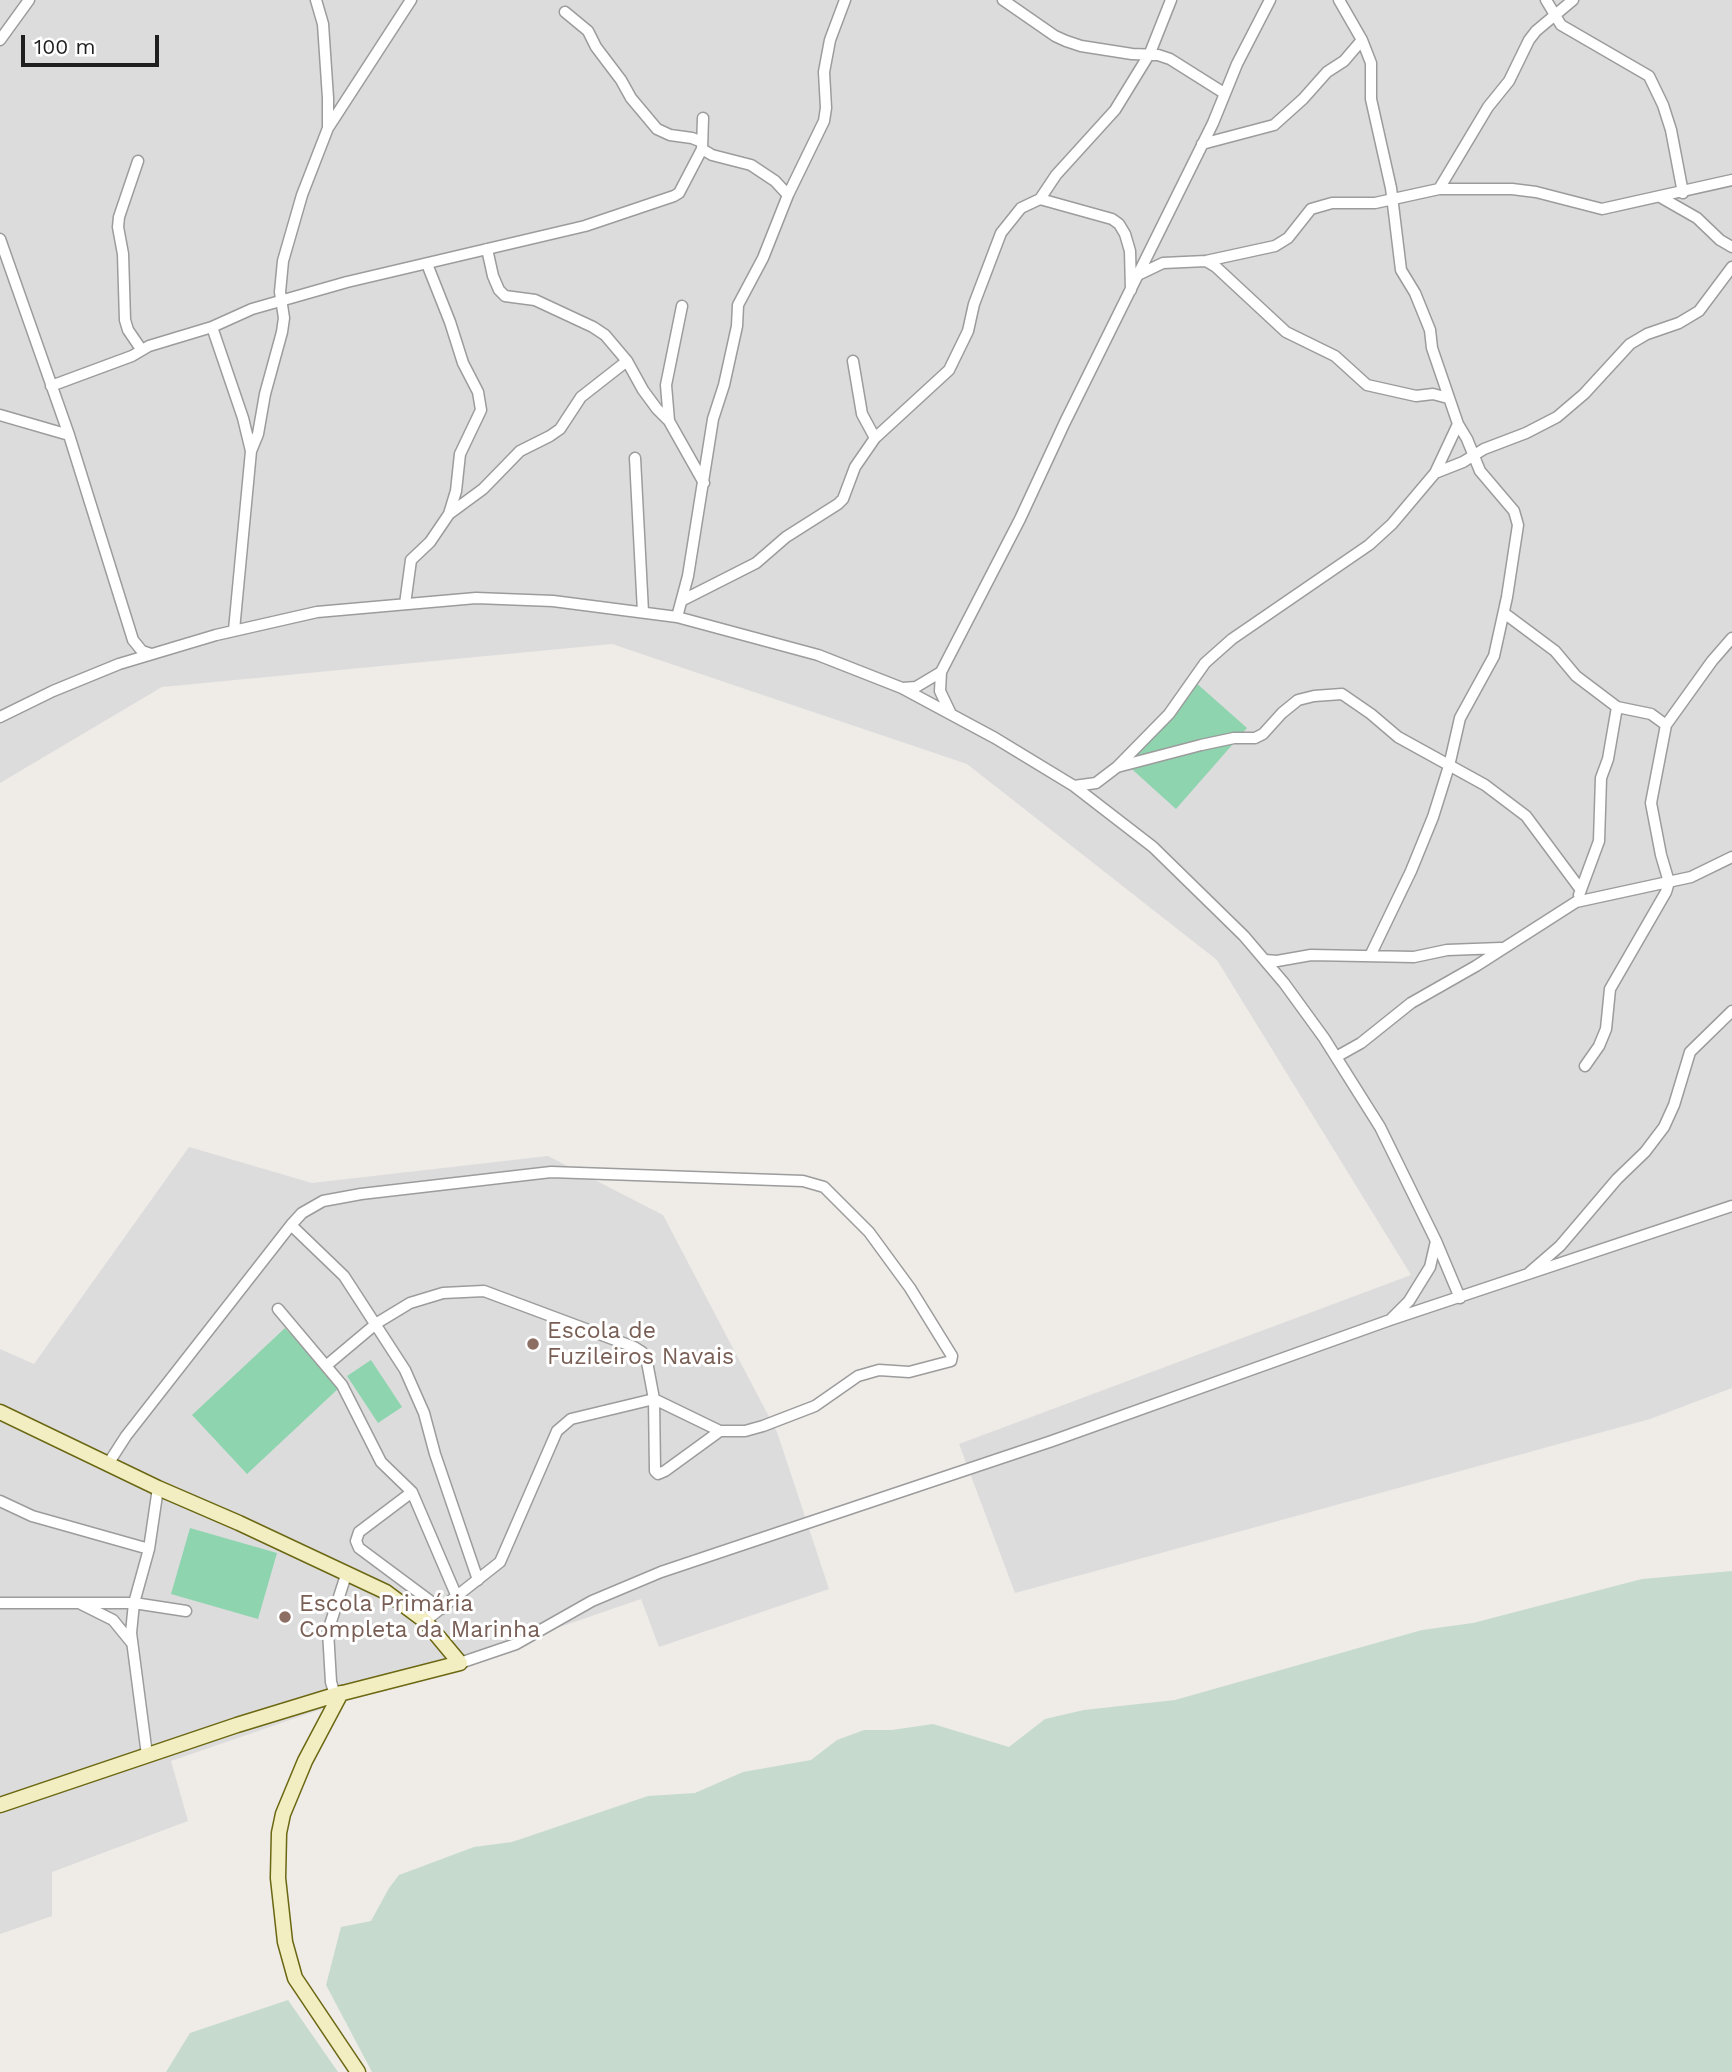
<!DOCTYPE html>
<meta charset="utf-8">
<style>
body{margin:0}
#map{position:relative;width:1732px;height:2072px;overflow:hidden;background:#efebe7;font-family:"Work Sans",sans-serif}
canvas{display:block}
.scale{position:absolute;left:21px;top:35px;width:138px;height:32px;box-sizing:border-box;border:4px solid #1f1f1f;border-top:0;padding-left:9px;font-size:21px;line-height:24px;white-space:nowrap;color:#1f1f1f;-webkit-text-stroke:5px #fff;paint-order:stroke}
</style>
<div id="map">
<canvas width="1732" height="2072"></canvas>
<div class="scale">100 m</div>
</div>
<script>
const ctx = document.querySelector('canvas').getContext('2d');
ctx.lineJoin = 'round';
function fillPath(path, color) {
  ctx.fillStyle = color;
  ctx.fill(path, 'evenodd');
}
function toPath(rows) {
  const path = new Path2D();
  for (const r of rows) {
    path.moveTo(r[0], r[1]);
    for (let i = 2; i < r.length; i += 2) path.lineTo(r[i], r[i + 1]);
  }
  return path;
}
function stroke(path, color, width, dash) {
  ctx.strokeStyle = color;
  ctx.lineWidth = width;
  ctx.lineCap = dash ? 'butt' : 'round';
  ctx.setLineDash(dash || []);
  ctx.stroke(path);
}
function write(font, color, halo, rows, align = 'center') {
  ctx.font = font + ' "Work Sans",sans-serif';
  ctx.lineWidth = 6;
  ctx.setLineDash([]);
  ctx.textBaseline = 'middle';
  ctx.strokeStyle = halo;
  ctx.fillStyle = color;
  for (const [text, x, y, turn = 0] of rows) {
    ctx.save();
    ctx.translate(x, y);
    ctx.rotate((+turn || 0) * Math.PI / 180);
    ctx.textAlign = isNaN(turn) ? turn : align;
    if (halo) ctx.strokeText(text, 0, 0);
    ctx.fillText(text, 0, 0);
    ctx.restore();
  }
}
fillPath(toPath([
 [0,0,1732,0,1732,1388,1650,1419,1015,1593,959,1444,1411,1275,1217,960,967,764,612,644,162,687,0,783],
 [189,1147,312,1183,548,1156,663,1215,777,1432,829,1589,659,1647,641,1599,171,1761,188,1821,52,1872,52,1916,0,1934,0,1349,34,1364]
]), '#dddcdd');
fillPath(toPath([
 [1732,1571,1732,2072,372,2072,326,1985,341,1927,371,1921,389,1888,399,1875,474,1847,512,1842,648,1796,695,1793,743,1772,811,1760,837,1740,864,1730,892,1730,933,1724,1009,1747,1045,1719,1084,1710,1175,1700,1422,1630,1473,1623,1642,1579],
 [288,2000,338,2072,166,2072,190,2033]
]), '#c6dbce');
fillPath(toPath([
 [1194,681,1247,728,1176,809,1124,762],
 [285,1328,340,1387,247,1474,192,1415],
 [371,1360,402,1407,378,1423,347,1376],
 [190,1528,277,1553,258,1619,171,1594]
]), '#8ed5af');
const street = toPath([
 [316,0,323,24,328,98,328,128],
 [1003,0,1055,36,1066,41,1081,46,1132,54,1158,55,1170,59,1224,93],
 [1339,0,1362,40,1371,63,1371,99,1391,188,1401,270,1415,293,1430,330,1432,348,1458,424,1467,439,1480,471,1514,511,1518,525,1507,597,1494,656,1460,718,1449,766,1433,817,1411,871,1370,956],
 [1546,0,1561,25,1649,76,1663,105,1671,130,1683,193],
 [565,12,588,31,596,47,621,80,631,98,657,129,670,135,692,138,702,142],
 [0,40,29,0],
 [1202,144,1274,125,1303,99,1327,72,1344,61,1362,40],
 [702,149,712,155,751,165,775,181,788,195],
 [138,161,119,217,118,227,123,254,125,320,128,330,141,349],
 [1439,189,1512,189,1536,192,1602,209,1732,180],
 [1662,198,1697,218,1720,240,1732,247],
 [1040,199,1112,219,1119,224,1125,234,1130,251,1131,290],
 [0,239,69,435,133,640,142,651,151,654],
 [487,249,493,276,499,290,505,296,535,300,593,327,605,335,627,361,643,390,657,409,669,421,704,483],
 [1206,261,1216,267,1286,332,1335,356,1367,385,1416,396,1433,394,1448,398],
 [1140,274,1163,263,1206,261,1275,246,1288,238,1311,209,1332,203,1375,203,1439,189,1488,107,1509,81,1529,40,1536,31,1573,0],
 [212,327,243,418,251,451],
 [853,361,862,414,875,438],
 [51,386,132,356,149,346,212,327,252,309,347,282,585,226,674,196,679,193,702,149,703,118],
 [0,415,69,435],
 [669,421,666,385,682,306],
 [635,458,643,612],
 [1435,473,1463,462,1484,449,1526,433,1557,417,1584,394,1630,344,1647,334,1679,323,1699,311,1732,267],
 [449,514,483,489,520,451,550,436,560,429,581,397,627,361],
 [683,600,756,563,786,537,838,504,843,499,855,467,875,438,949,370,968,331,974,304,1001,233,1021,208,1040,199,1056,175,1115,110,1150,53,1171,0],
 [405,604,411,560,430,542,449,514,456,491,460,454,481,410,478,392,463,363,450,322,427,264],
 [1504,613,1555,651,1576,676,1617,707,1651,714,1666,725],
 [677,617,688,576,713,419,724,385,737,326,738,305,763,258,788,195,824,121,826,108,824,72,830,40,845,0],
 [234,630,251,451,258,434,265,394,282,332,284,318,280,292,283,261,302,195,328,128,411,0],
 [941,672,940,691,950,712],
 [903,688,916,687,941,672,1020,519,1065,422,1213,123,1237,64,1270,0],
 [0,717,53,691,119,664,216,635,317,612,476,598,553,601,677,617,818,655,902,688,995,738,1074,786,1153,847,1244,936,1284,983,1324,1038,1380,1127,1436,1241,1460,1298],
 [1117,767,1201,745,1234,738,1255,738,1263,734,1282,713,1298,700,1314,696,1342,694,1371,714,1398,737,1485,785,1526,816,1581,890],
 [1074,786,1096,783,1117,767,1169,714,1205,663,1232,639,1369,545,1392,524,1435,473,1458,424],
 [1579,895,1599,841,1601,778,1608,759,1617,707],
 [1265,960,1277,961,1311,955,1414,957,1447,950,1501,948],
 [1336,1057,1361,1043,1411,1003,1476,966,1576,902,1691,877,1732,857],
 [1585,1066,1599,1046,1606,1029,1610,989,1666,892,1669,882,1661,855,1651,803,1666,725,1712,661,1732,638],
 [291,1225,344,1276,405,1370,424,1413,435,1454,478,1580],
 [1530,1272,1560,1246,1617,1179,1645,1152,1664,1127,1674,1105,1690,1052,1732,1011],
 [278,1309,342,1385,381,1462,412,1492,457,1597],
 [1392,1318,1409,1301,1430,1267,1436,1241],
 [327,1365,377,1323,410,1303,443,1293,484,1291,634,1347,642,1352,647,1362,654,1399,655,1471,658,1474,665,1471,720,1431],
 [108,1464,126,1436,291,1225,302,1213,323,1201,361,1194,551,1172,803,1181,824,1187,869,1232,910,1288,952,1356,951,1361,909,1372,879,1370,858,1376,815,1406,763,1426,745,1431,720,1431,654,1399,571,1419,557,1431,500,1562,425,1621],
 [412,1492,359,1532,356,1541,359,1548,441,1609],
 [0,1501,32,1516,149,1549],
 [0,1603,134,1603,186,1611],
 [81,1604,113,1620,131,1642],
 [460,1663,516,1644,592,1601,661,1572,1052,1441,1390,1320,1732,1206],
 [335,1695,331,1682,328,1631,346,1575],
 [147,1755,131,1633,134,1603,149,1549,158,1488]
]);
const secondary = toPath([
 [0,1412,158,1488,239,1523,386,1592,425,1621,460,1663,335,1695,237,1725,0,1805],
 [341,1693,305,1761,283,1814,279,1833,278,1878,285,1942,295,1978,358,2072]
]);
stroke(street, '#9c9c9c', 13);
stroke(secondary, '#6b6712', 17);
stroke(street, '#fff', 10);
stroke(secondary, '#f2eec1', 14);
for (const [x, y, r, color] of [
 [533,1344,7,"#8d6e63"],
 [285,1617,7,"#8d6e63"]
]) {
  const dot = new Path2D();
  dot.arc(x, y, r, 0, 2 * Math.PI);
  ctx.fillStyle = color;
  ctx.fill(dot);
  stroke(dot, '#fff', 2.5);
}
write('23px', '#785e54', '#fff', [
 ["Escola de",547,1331],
 ["Fuzileiros Navais",547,1357],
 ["Escola Primária",299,1604],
 ["Completa da Marinha",299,1630]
], 'left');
</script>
